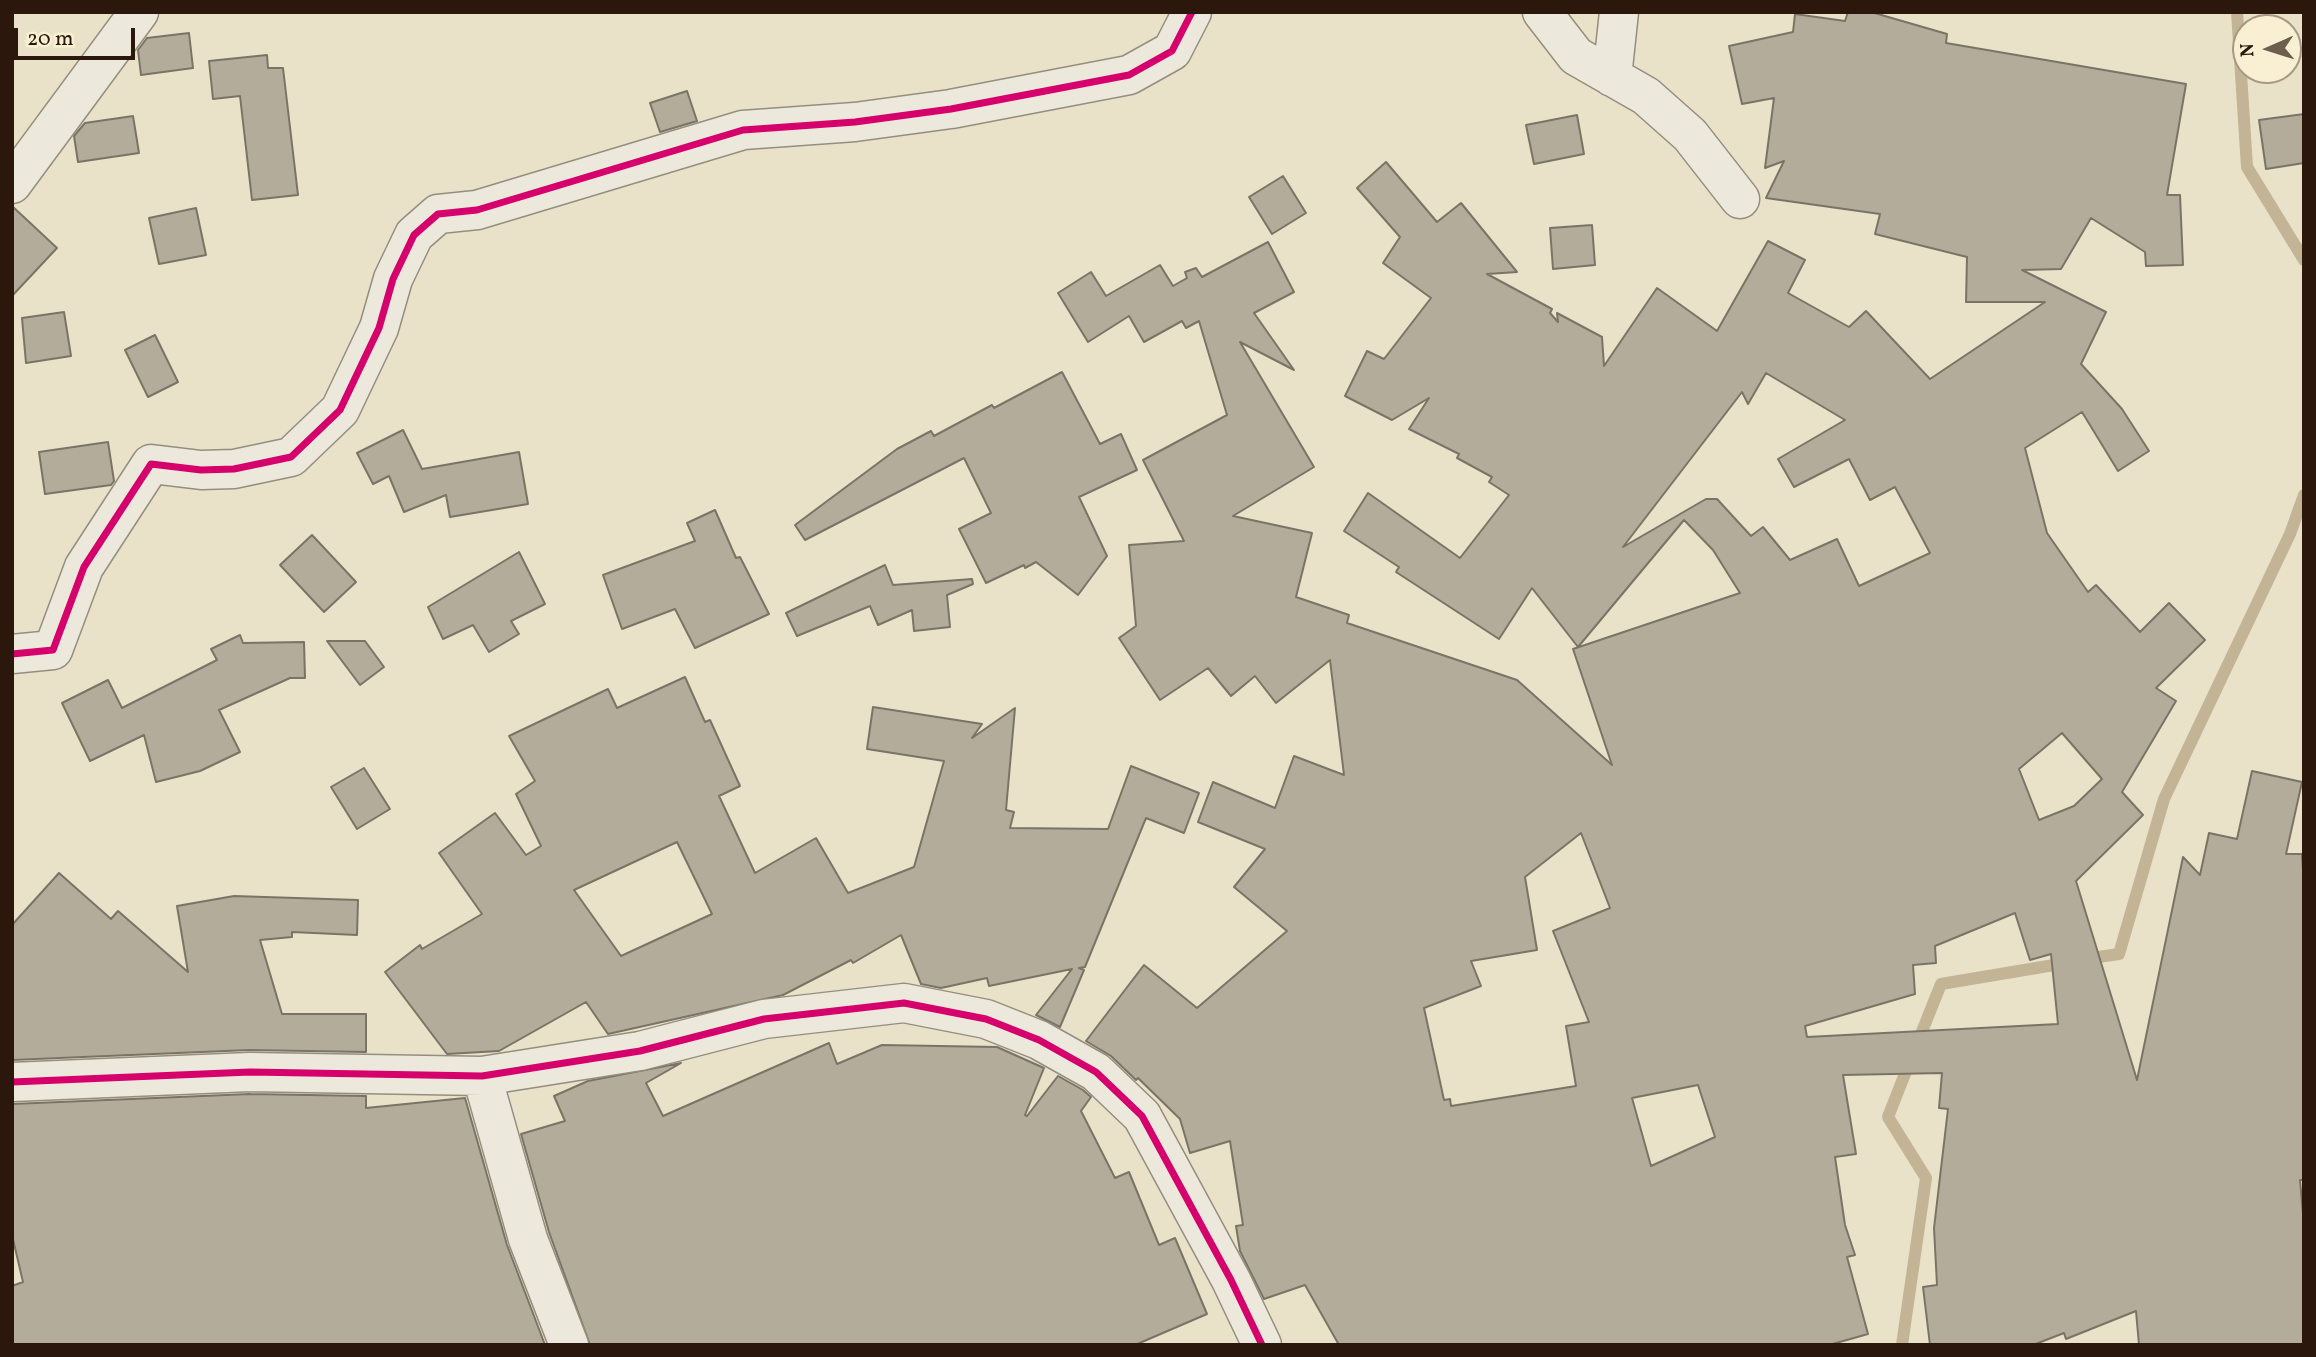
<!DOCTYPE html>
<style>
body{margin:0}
#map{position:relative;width:2316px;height:1357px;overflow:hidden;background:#e9e1c8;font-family:Vollkorn,serif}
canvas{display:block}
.frame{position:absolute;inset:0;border:14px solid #2b170b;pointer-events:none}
.north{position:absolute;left:2232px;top:14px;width:70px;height:70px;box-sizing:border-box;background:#f9efd3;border:2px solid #a79983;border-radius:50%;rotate:267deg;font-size:19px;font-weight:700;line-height:28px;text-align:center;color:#2b170b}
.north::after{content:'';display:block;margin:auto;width:24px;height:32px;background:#6e5e4d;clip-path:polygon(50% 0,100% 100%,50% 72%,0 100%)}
.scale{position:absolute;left:14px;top:28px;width:121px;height:32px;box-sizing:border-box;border:4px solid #2b170b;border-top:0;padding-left:9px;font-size:21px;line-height:24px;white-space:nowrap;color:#2b170b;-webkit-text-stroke:5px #f9efd3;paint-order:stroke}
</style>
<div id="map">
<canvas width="2316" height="1357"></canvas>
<div class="frame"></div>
<div class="north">N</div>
<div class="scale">20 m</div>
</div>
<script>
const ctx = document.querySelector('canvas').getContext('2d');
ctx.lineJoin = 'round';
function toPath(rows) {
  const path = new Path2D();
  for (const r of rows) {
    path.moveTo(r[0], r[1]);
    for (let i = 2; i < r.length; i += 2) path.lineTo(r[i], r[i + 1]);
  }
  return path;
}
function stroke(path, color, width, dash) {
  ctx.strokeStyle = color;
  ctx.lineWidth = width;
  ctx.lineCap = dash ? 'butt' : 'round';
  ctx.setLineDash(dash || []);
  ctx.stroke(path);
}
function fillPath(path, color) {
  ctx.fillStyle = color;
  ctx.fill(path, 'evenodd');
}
stroke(toPath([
 [2237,12,2247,167,2304,260],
 [2084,959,2119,954,2164,799,2290,534,2304,495],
 [1917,1044,1941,984,2066,963],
 [1902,1345,1926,1178,1888,1117,1910,1061]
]), '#c2b495', 12);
const building = toPath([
 [1848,12,1871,12,1947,34,1946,43,2186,84,2167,195,2180,195,2183,265,2146,266,2145,252,2091,218,2061,269,2022,270,2106,312,2081,364,2122,409,2149,451,2118,471,2082,412,2025,448,2047,533,2088,592,2096,585,2140,632,2169,603,2205,640,2156,688,2176,701,2122,792,2143,815,2076,881,2137,1080,2183,857,2200,875,2209,833,2237,839,2252,771,2302,782,2286,854,2302,854,2304,889,2304,1180,2300,1180,2304,1225,2304,1345,2139,1345,2136,1311,2066,1339,2064,1333,2033,1345,1930,1345,1923,1287,1937,1285,1934,1228,1948,1109,1939,1108,1942,1073,1843,1075,1856,1154,1835,1157,1845,1225,1855,1255,1847,1257,1868,1334,1829,1345,1339,1345,1305,1285,1264,1299,1240,1251,1236,1226,1243,1225,1230,1141,1190,1153,1180,1119,1138,1078,1136,1080,1111,1056,1086,1041,1144,965,1197,1008,1287,931,1234,887,1265,849,1198,822,1213,782,1275,808,1294,756,1344,775,1330,660,1276,703,1255,676,1231,696,1208,668,1160,700,1119,638,1136,626,1129,545,1184,541,1143,460,1227,415,1199,321,1186,328,1182,321,1144,342,1129,316,1088,342,1058,293,1091,272,1106,296,1160,265,1173,286,1187,278,1185,272,1196,268,1202,277,1268,242,1294,292,1254,313,1294,370,1240,342,1314,467,1233,516,1312,533,1296,597,1349,615,1347,623,1517,680,1612,765,1573,649,1740,593,1713,550,1684,520,1578,647,1532,588,1499,639,1396,572,1399,567,1344,531,1368,493,1460,558,1509,495,1489,482,1492,477,1457,458,1459,454,1409,429,1429,398,1392,420,1345,396,1367,351,1384,359,1431,298,1383,263,1400,237,1357,188,1386,162,1437,222,1461,203,1517,272,1487,274,1552,309,1550,313,1558,322,1557,313,1602,337,1604,366,1657,288,1717,331,1768,241,1805,260,1788,293,1849,327,1866,311,1930,379,2045,302,1966,302,1967,257,1875,234,1880,214,1766,198,1784,161,1765,168,1774,98,1742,104,1729,46,1793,32,1795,14,1845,21,1848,12],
 [1766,373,1845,420,1778,459,1794,487,1849,459,1870,500,1895,487,1930,553,1859,586,1837,539,1790,560,1763,527,1751,536,1717,499,1706,499,1623,547,1742,392,1748,404,1766,373],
 [2062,733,2102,779,2074,806,2039,820,2019,769,2062,733],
 [1581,833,1610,908,1553,931,1589,1022,1566,1026,1576,1086,1451,1106,1450,1099,1444,1100,1424,1008,1481,986,1471,961,1537,950,1525,877,1581,833],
 [2015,913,2030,960,2051,954,2058,1024,1807,1037,1805,1026,1915,994,1913,965,1936,963,1935,946,2015,913],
 [1698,1085,1715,1137,1651,1166,1632,1098,1698,1085],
 [189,33,193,68,141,75,138,50,147,38,189,33],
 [267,55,268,68,283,68,298,195,252,200,240,96,213,99,209,61,267,55],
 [687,91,697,121,660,132,650,103,687,91],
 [2304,114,2304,163,2266,169,2259,120,2304,114],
 [1577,115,1584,154,1534,164,1526,125,1577,115],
 [133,116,139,153,78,162,74,136,85,123,133,116],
 [1283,176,1306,213,1272,234,1249,197,1283,176],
 [12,206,57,248,12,296,12,206],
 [196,208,206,255,159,264,149,218,196,208],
 [1592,225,1595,265,1553,269,1550,228,1592,225],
 [64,312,71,356,26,363,22,318,64,312],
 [155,335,178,382,148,397,125,350,155,335],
 [1062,372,1100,444,1121,434,1137,470,1079,497,1107,556,1078,595,1036,562,1025,568,1024,565,986,583,959,529,991,513,964,458,805,540,795,525,897,449,931,431,934,436,992,405,994,408,1062,372],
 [403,430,422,469,519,452,528,504,450,517,446,495,404,512,389,476,373,484,357,453,403,430],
 [108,442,114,481,111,485,45,494,39,452,108,442],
 [715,510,736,558,740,557,769,614,695,648,675,609,622,629,603,575,695,541,687,523,715,510],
 [312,535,356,582,324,612,280,565,312,535],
 [519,552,545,604,511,621,519,634,489,652,473,625,443,639,428,607,519,552],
 [885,565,893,585,972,579,973,584,947,595,950,627,914,631,912,610,878,625,870,606,797,636,786,613,885,565],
 [240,635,243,643,304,642,305,678,290,678,219,710,240,752,200,771,156,782,144,735,90,761,62,703,108,680,122,708,217,660,211,649,240,635],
 [327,641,365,641,384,667,360,685,327,641],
 [685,677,705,722,710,720,740,786,719,796,755,873,816,838,848,893,914,867,944,761,867,749,873,707,982,724,972,738,1015,708,1006,810,1014,812,1010,828,1108,829,1131,766,1199,793,1184,833,1146,818,1085,967,1079,968,1084,970,1060,1027,1036,1015,1072,969,989,986,987,978,941,988,921,984,901,935,853,963,851,960,783,995,608,1034,586,1002,499,1051,447,1054,385,972,420,945,422,949,482,914,439,853,495,813,526,855,541,846,516,794,535,781,509,736,608,689,617,708,685,677],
 [677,842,712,914,621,956,574,890,677,842],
 [364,768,390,809,357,829,331,787,364,768],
 [59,873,111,919,118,911,188,972,177,906,234,896,358,900,357,935,292,932,292,937,260,940,282,1014,366,1014,366,1052,249,1050,12,1060,12,925,59,873],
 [829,1043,837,1064,882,1045,997,1047,1044,1068,1025,1115,1027,1116,1058,1076,1083,1090,1091,1097,1081,1111,1115,1178,1129,1172,1159,1245,1175,1238,1207,1314,1135,1345,590,1345,549,1232,521,1134,565,1121,554,1096,588,1081,681,1063,646,1083,663,1116,829,1043],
 [250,1094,366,1096,366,1108,465,1098,507,1245,545,1345,12,1345,12,1286,23,1282,12,1235,12,1104,250,1094]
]);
fillPath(building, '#b3ac9b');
stroke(building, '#7b7466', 2);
const street = toPath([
 [1542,12,1576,56,1646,96,1690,135,1740,199],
 [1612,77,1619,12],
 [12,184,139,12],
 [12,654,53,650,84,567,151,464,201,470,234,469,291,457,340,410,379,328,393,279,414,235,438,214,477,210,743,130,855,122,951,109,1129,75,1172,51,1192,12],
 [482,1076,528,1239,569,1345],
 [12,1082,250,1072,482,1076,640,1051,764,1019,904,1003,986,1019,1039,1040,1096,1072,1142,1116,1231,1280,1262,1345]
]);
stroke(street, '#958e7f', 41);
stroke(street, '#ece8dc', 38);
stroke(toPath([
 [12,654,53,650,84,567,151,464,201,470,234,469,291,457,340,410,379,328,393,279,414,235,438,214,477,210,743,130,855,122,951,109,1129,75,1172,51,1192,12],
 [12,1082,250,1072,482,1076,640,1051,764,1019,904,1003,986,1019,1039,1040,1096,1072,1142,1116,1231,1280,1262,1345]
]), '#d6006c', 7);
</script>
